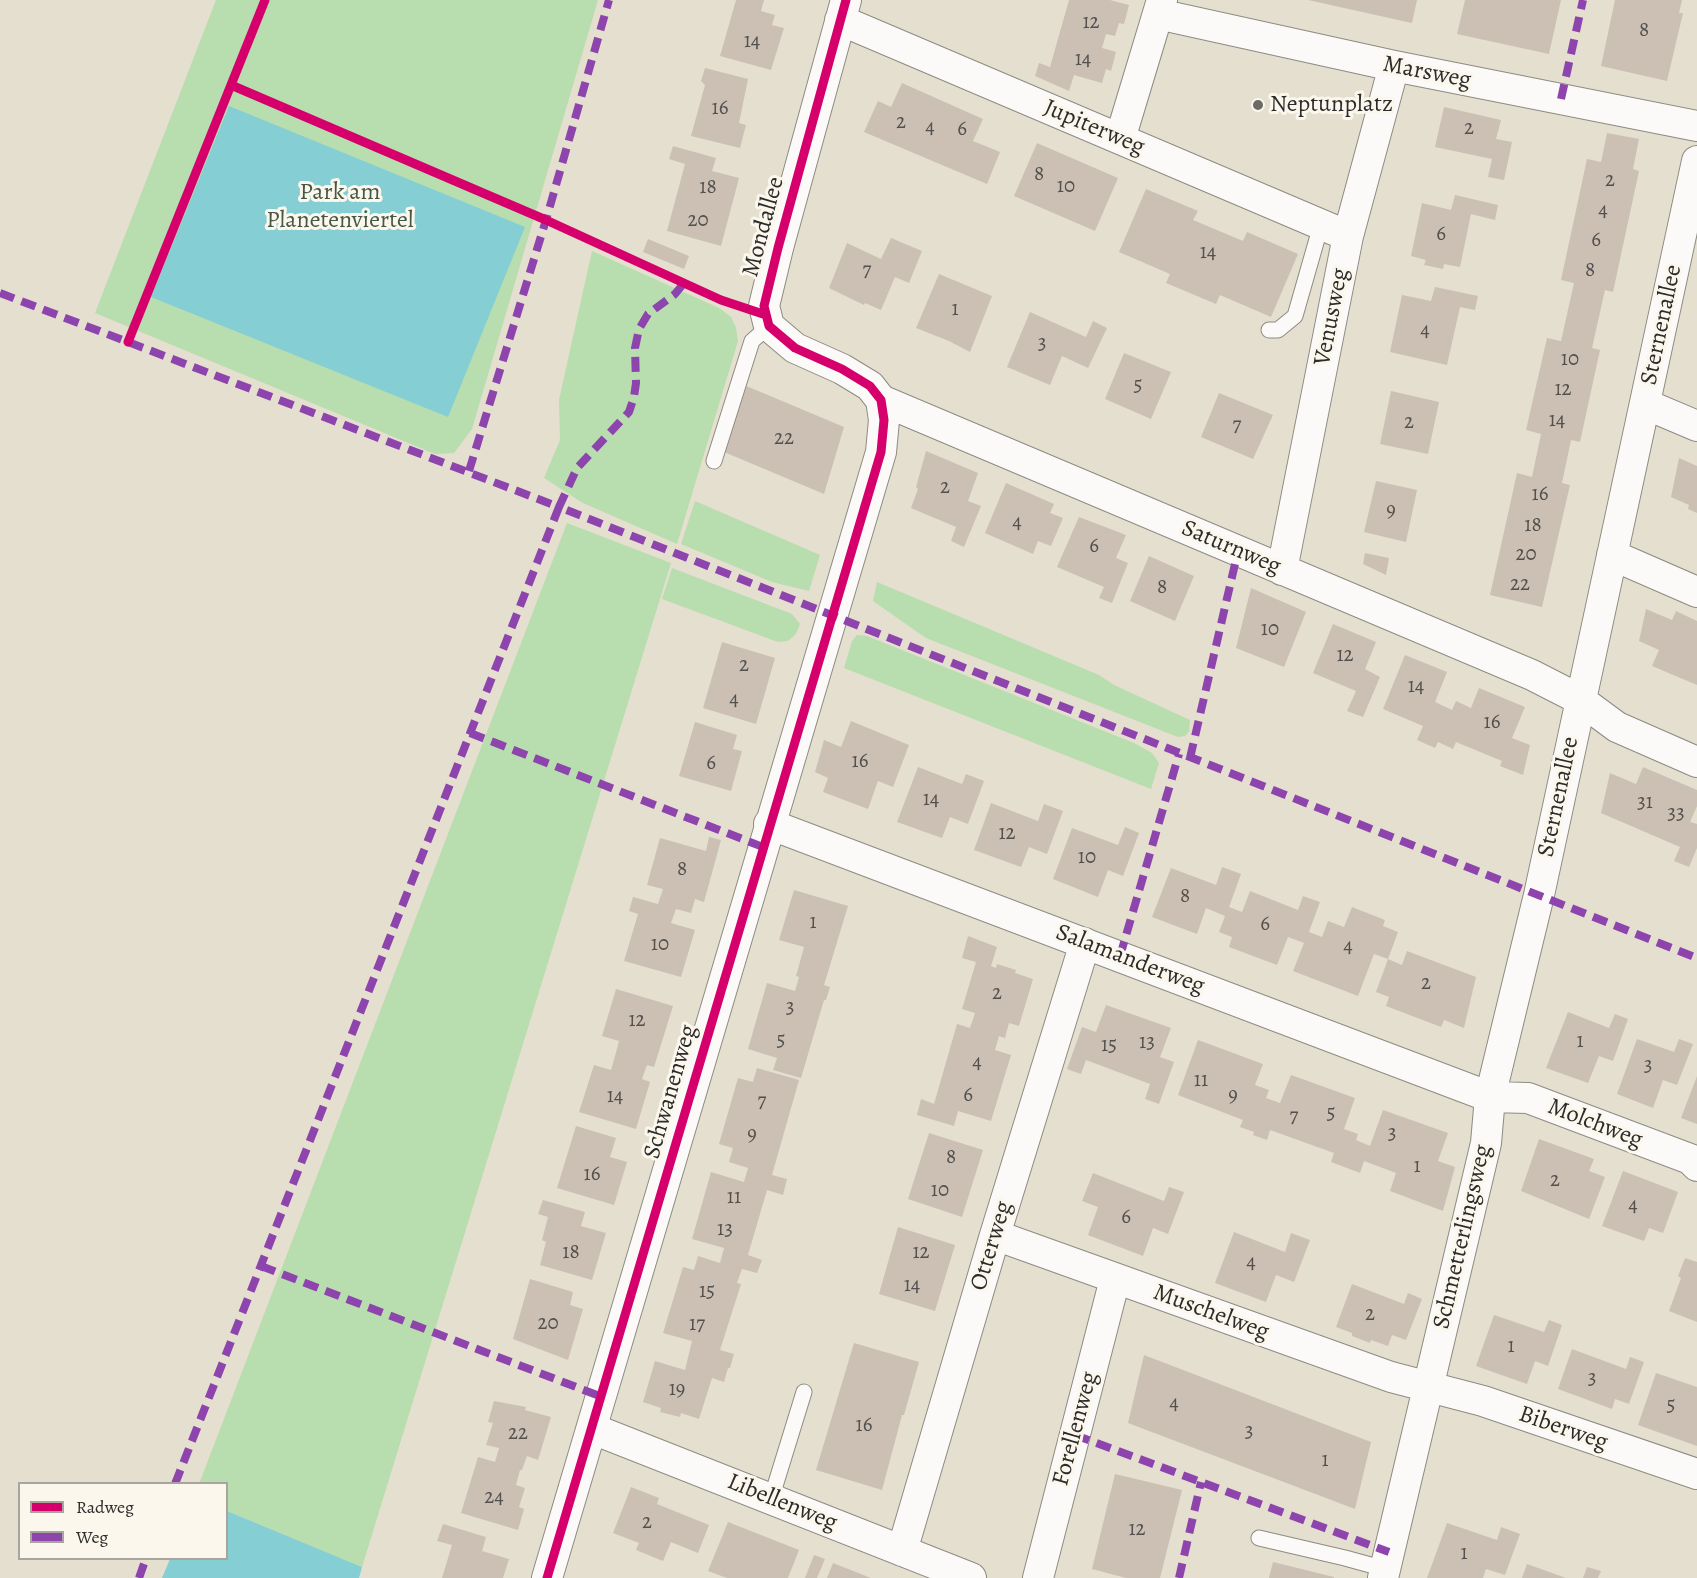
<!DOCTYPE html>
<style>
body{margin:0}
#map{position:relative;width:1697px;height:1578px;overflow:hidden;background:#e4dfce;font-family:Alegreya,serif}
canvas{display:block}
.legend{position:absolute;left:18px;top:1482px;width:210px;height:78px;box-sizing:border-box;background:#fbf7ec;border:2px solid #a8a59f;margin:0;padding:8px 10px;list-style:none;font-size:18px;color:#2b2b2b}
.legend li{display:flex;align-items:center;gap:12px;height:30px}
.legend b{width:30px;border:2px solid #a8a59f}
</style>
<div id="map">
<canvas width="1697" height="1578"></canvas>
<ul class="legend">
<li><b style="height:8px;background:#d6006c"></b>Radweg</li>
<li><b style="height:8px;background:#8e44ad"></b>Weg</li>
</ul>
</div>
<script>
const ctx = document.querySelector('canvas').getContext('2d');
ctx.lineJoin = 'round';
function fillPath(path, color) {
  ctx.fillStyle = color;
  ctx.fill(path, 'evenodd');
}
function toPath(rows) {
  const path = new Path2D();
  for (const r of rows) {
    path.moveTo(r[0], r[1]);
    for (let i = 2; i < r.length; i += 2) path.lineTo(r[i], r[i + 1]);
  }
  return path;
}
function stroke(path, color, width, dash) {
  ctx.strokeStyle = color;
  ctx.lineWidth = width;
  ctx.lineCap = dash ? 'butt' : 'round';
  ctx.setLineDash(dash || []);
  ctx.stroke(path);
}
function write(font, color, halo, rows, align = 'center') {
  ctx.font = font + ' Alegreya,serif';
  ctx.lineWidth = 6;
  ctx.setLineDash([]);
  ctx.textBaseline = 'middle';
  ctx.strokeStyle = halo;
  ctx.fillStyle = color;
  for (const [text, x, y, turn = 0] of rows) {
    ctx.save();
    ctx.translate(x, y);
    ctx.rotate((+turn || 0) * Math.PI / 180);
    ctx.textAlign = isNaN(turn) ? turn : align;
    if (halo) ctx.strokeText(text, 0, 0);
    ctx.fillText(text, 0, 0);
    ctx.restore();
  }
}
fillPath(toPath([
 [216,0,598,0,472,429,454,453,435,454,95,313],
 [592,251,719,308,731,317,736,328,738,341,677,544,583,503,544,478,560,440,559,400],
 [695,501,820,555,809,591,772,582,681,544],
 [567,523,671,563,362,1567,227,1511,226,1484,199,1484],
 [672,568,792,614,800,624,796,634,788,641,778,642,662,599],
 [877,582,1099,675,1114,685,1190,720,1189,731,1185,736,1178,737,926,638,873,601],
 [857,635,867,636,1134,743,1152,753,1159,763,1151,789,844,668,852,641]
]), '#b8ddaf');
fillPath(toPath([
 [229,106,525,227,448,417,151,297],
 [227,1511,362,1567,359,1578,162,1578,170,1559,226,1558]
]), '#84ced4');
fillPath(toPath([
 [736,0,764,0,761,11,775,15,772,25,784,28,771,70,720,56],
 [1069,0,1110,0,1129,5,1124,24,1119,23,1115,36,1106,34,1102,48,1116,52,1111,71,1106,69,1102,83,1074,75,1069,91,1035,76,1039,63,1050,67],
 [1308,0,1417,0,1412,23],
 [1465,0,1561,0,1549,54,1457,34],
 [1615,0,1682,0,1679,13,1683,13,1667,81,1601,66],
 [705,68,748,79,739,123,746,125,740,148,691,136,705,85,701,81],
 [902,83,983,119,973,141,1000,152,987,184,864,132,878,101,891,107],
 [1444,107,1501,120,1496,139,1512,142,1504,180,1488,177,1492,159,1435,147],
 [1607,133,1639,139,1633,169,1639,171,1613,292,1605,290,1592,348,1600,350,1580,442,1571,440,1562,483,1570,485,1542,607,1490,595,1517,473,1532,477,1541,434,1526,430,1547,338,1561,341,1574,283,1561,280,1587,159,1601,162],
 [1037,143,1118,178,1095,231,1014,196],
 [673,146,716,158,712,171,739,178,721,246,667,231,685,164,669,159],
 [1146,189,1198,211,1193,220,1243,241,1247,232,1298,254,1271,317,1220,295,1216,304,1166,283,1170,274,1119,252],
 [1455,195,1498,205,1495,220,1471,214,1460,267,1444,264,1443,269,1424,265,1426,260,1411,256,1422,203,1451,210],
 [891,238,922,251,909,283,895,277,881,310,865,303,864,305,829,288,847,243,881,259],
 [648,239,689,256,684,269,643,252],
 [939,274,992,296,970,352,949,341,916,328],
 [1435,287,1478,296,1475,310,1460,307,1447,365,1390,352,1402,295,1431,301],
 [1030,312,1086,337,1093,321,1107,328,1088,368,1062,356,1050,385,1007,367],
 [1124,353,1171,372,1151,419,1105,399],
 [744,385,844,427,824,494,724,452],
 [1391,391,1439,402,1428,454,1380,444],
 [1219,393,1273,415,1253,459,1201,437],
 [926,451,978,473,968,501,981,506,964,547,951,541,956,527,911,508,918,489,916,487],
 [1679,458,1697,466,1697,513,1688,509,1689,505,1671,497],
 [1376,481,1417,490,1406,542,1364,532],
 [1006,483,1054,504,1050,513,1063,518,1051,546,1038,541,1033,554,985,533],
 [1079,517,1126,535,1116,558,1128,563,1112,603,1099,598,1104,587,1057,567],
 [1365,553,1389,558,1386,575,1363,564],
 [1149,556,1194,576,1175,621,1130,601],
 [1251,588,1306,612,1284,667,1236,648],
 [1646,609,1672,620,1676,611,1697,621,1697,685,1652,666,1659,650,1639,641],
 [1333,624,1376,642,1365,669,1380,677,1363,717,1347,711,1356,691,1313,673],
 [722,642,775,658,756,724,703,708],
 [1405,655,1447,672,1435,702,1452,710,1456,701,1471,708,1479,688,1525,707,1512,738,1530,745,1523,775,1500,766,1502,761,1456,742,1453,749,1438,742,1435,748,1417,740,1423,726,1383,709],
 [851,721,909,745,893,787,878,781,868,809,823,792,828,778,815,772,824,740,841,747],
 [695,722,737,735,733,749,742,751,731,791,679,776],
 [918,767,962,784,966,774,984,781,968,824,950,817,942,838,897,822],
 [1643,767,1697,790,1697,806,1690,822,1697,824,1697,848,1689,867,1674,861,1680,847,1601,813,1610,773,1636,784],
 [991,803,1038,821,1044,804,1063,811,1047,854,1029,847,1021,867,974,850],
 [1125,827,1139,833,1123,876,1108,870,1098,897,1053,879,1072,828,1118,845],
 [709,837,721,840,704,902,695,899,691,913,676,909,671,923,695,930,681,977,624,961,638,914,629,911,633,897,658,904,663,889,647,885,660,838,706,851],
 [1222,867,1241,874,1229,907,1242,912,1250,891,1298,910,1303,896,1320,902,1309,932,1322,937,1328,921,1344,927,1352,907,1385,920,1383,926,1398,932,1388,959,1374,954,1358,996,1293,971,1304,943,1288,937,1277,965,1229,947,1232,937,1219,932,1225,916,1206,908,1197,934,1152,917,1171,868,1216,885],
 [794,890,848,906,824,985,830,987,826,1000,824,1000,801,1078,773,1070,777,1058,748,1049,767,983,795,991,799,977,796,976,804,947,779,940],
 [968,936,997,947,991,966,996,968,997,964,1016,970,1015,973,1033,979,1019,1026,1009,1023,1005,1038,999,1036,995,1050,1011,1055,991,1121,958,1111,954,1126,917,1115,921,1099,934,1104,957,1024,970,1028,975,1013,962,1009,976,962,962,958],
 [1407,951,1476,977,1464,1028,1444,1020,1441,1027,1386,1006,1389,997,1376,992,1388,959,1402,965],
 [616,989,673,1006,654,1067,647,1065,642,1079,650,1082,636,1129,579,1112,594,1065,611,1070,615,1056,619,1041,602,1036],
 [1106,1005,1171,1028,1160,1057,1174,1062,1159,1104,1145,1099,1150,1084,1086,1060,1081,1074,1067,1069,1082,1027,1096,1032],
 [1568,1012,1609,1028,1615,1014,1628,1019,1613,1061,1599,1056,1588,1083,1546,1068],
 [1637,1039,1674,1052,1679,1039,1693,1044,1677,1085,1663,1080,1653,1108,1617,1094],
 [1198,1040,1263,1064,1255,1085,1269,1090,1266,1098,1280,1103,1291,1075,1355,1098,1344,1129,1358,1134,1356,1140,1370,1146,1383,1110,1448,1133,1438,1161,1455,1167,1443,1211,1390,1191,1396,1173,1364,1161,1360,1173,1331,1162,1334,1153,1270,1130,1267,1140,1253,1135,1254,1132,1240,1127,1243,1120,1178,1095],
 [757,1068,799,1080,772,1175,787,1179,783,1195,767,1190,748,1255,762,1260,757,1273,742,1269,737,1283,741,1284,720,1350,734,1354,730,1368,728,1368,724,1382,712,1378,699,1419,681,1413,680,1417,660,1412,661,1408,643,1402,655,1361,685,1370,692,1341,663,1333,683,1267,694,1270,698,1256,720,1263,724,1248,692,1239,711,1172,744,1182,748,1168,729,1162,733,1148,719,1144,738,1078,753,1082],
 [1697,1076,1697,1124,1681,1118],
 [576,1126,616,1138,610,1157,627,1162,614,1205,557,1188],
 [929,1133,983,1150,962,1217,908,1199],
 [1539,1139,1594,1159,1589,1171,1605,1177,1589,1219,1521,1191],
 [1623,1171,1678,1192,1663,1233,1649,1228,1644,1241,1602,1226],
 [1093,1173,1164,1201,1169,1187,1184,1192,1168,1234,1153,1228,1143,1256,1088,1235,1098,1207,1082,1201],
 [543,1200,585,1212,581,1226,606,1233,592,1280,540,1265,546,1242,542,1240,548,1217,538,1214],
 [898,1227,955,1245,935,1311,879,1294],
 [1234,1232,1285,1252,1291,1233,1310,1240,1294,1282,1276,1275,1266,1302,1215,1283],
 [1685,1258,1697,1262,1697,1322,1669,1311,1681,1278,1678,1276],
 [530,1279,573,1292,570,1305,583,1309,568,1360,513,1339],
 [1352,1284,1404,1304,1408,1293,1422,1299,1406,1340,1392,1335,1388,1346,1371,1340,1370,1343,1352,1336,1352,1333,1336,1327],
 [1494,1315,1544,1332,1549,1320,1562,1325,1548,1366,1535,1361,1527,1384,1476,1366],
 [854,1343,919,1362,904,1415,902,1415,882,1490,816,1470],
 [1572,1349,1626,1369,1630,1357,1644,1362,1629,1404,1615,1399,1612,1409,1558,1389],
 [1144,1355,1371,1442,1355,1509,1128,1423],
 [1656,1373,1697,1387,1697,1446,1638,1425],
 [494,1401,526,1407,525,1410,551,1417,538,1460,527,1456,522,1470,520,1470,516,1485,525,1488,519,1507,524,1509,518,1530,461,1513,478,1457,495,1462,499,1448,486,1445,493,1423,488,1422],
 [1115,1474,1182,1490,1160,1578,1126,1578,1092,1569],
 [631,1487,659,1498,657,1504,709,1525,698,1553,671,1542,663,1561,636,1550,639,1543,613,1533],
 [728,1522,799,1550,788,1578,727,1578,708,1571],
 [1447,1523,1497,1540,1501,1527,1520,1534,1505,1575,1486,1569,1483,1578,1427,1578],
 [443,1524,486,1537,482,1551,509,1559,503,1578,442,1578,452,1545,437,1541],
 [814,1555,825,1559,817,1578,805,1578],
 [1273,1562,1334,1577,1334,1578,1269,1578],
 [833,1563,871,1578,827,1578],
 [1527,1564,1566,1578,1522,1578],
 [1587,1567,1601,1571,1598,1578,1583,1578]
]), '#ccc0b4');
const lane = toPath([
 [1269,330,1278,330,1295,316,1321,225],
 [714,461,752,341,769,326],
 [771,1499,804,1392],
 [1259,1538,1345,1558,1385,1569]
]);
const street = toPath([
 [1158,14,1394,66,1697,126],
 [840,20,1348,236],
 [1120,139,1162,0],
 [881,400,1532,675,1579,699,1617,727,1697,762],
 [1645,404,1697,426],
 [1612,555,1697,592],
 [1282,570,1348,236,1394,66],
 [769,824,1490,1097,1528,1098,1690,1159,1697,1166],
 [995,1235,1391,1377,1483,1401,1697,1474],
 [593,1429,971,1578],
 [902,1551,995,1235,1085,943],
 [547,1578,881,452,884,420,881,400,870,386,842,369,795,348,769,326,764,306,778,248,846,0],
 [1038,1578,1115,1279],
 [1383,1578,1486,1143,1490,1097,1539,895,1697,161]
]);
stroke(lane, '#8d8b82', 17);
stroke(street, '#8d8b82', 32);
stroke(lane, '#fbfaf8', 15);
stroke(street, '#fbfaf8', 30);
stroke(toPath([
 [1561,99,1583,0],
 [0,293,559,507,577,468,629,412,634,397,636,383,635,348,639,329,648,314,675,294,684,283],
 [469,471,546,220,609,0],
 [470,733,763,847],
 [1190,758,1238,551],
 [1120,956,1179,754],
 [261,1266,602,1397],
 [1075,1435,1389,1552],
 [175,1484,559,507,1697,958],
 [139,1578,146,1558],
 [1179,1578,1201,1482]
]), '#8e44ad', 8, [15, 8]);
stroke(toPath([
 [231,85,546,220,721,300,766,315],
 [128,342,265,0],
 [547,1578,881,452,884,420,881,400,870,386,842,369,795,348,769,326,764,306,778,248,846,0]
]), '#d6006c', 9);
for (const [x, y, r, color] of [
 [1258,105,6,"#6c6a64"]
]) {
  const dot = new Path2D();
  dot.arc(x, y, r, 0, 2 * Math.PI);
  ctx.fillStyle = color;
  ctx.fill(dot);
  stroke(dot, '#fbf7ec', 2);
}
write('21px', '#53504d', null, [
 ["12",1091,23],
 ["8",1644,31],
 ["14",752,42],
 ["14",1083,60],
 ["16",720,109],
 ["2",901,123],
 ["4",930,128],
 ["2",1469,129],
 ["6",962,130],
 ["8",1039,175],
 ["2",1610,181],
 ["10",1066,187],
 ["18",708,188],
 ["4",1603,211],
 ["20",698,221],
 ["6",1441,235],
 ["6",1596,241],
 ["14",1208,253],
 ["7",867,271],
 ["8",1590,271],
 ["1",955,310],
 ["4",1425,331],
 ["3",1042,344],
 ["10",1570,360],
 ["5",1138,386],
 ["12",1563,390],
 ["14",1557,421],
 ["2",1409,423],
 ["7",1237,426],
 ["22",784,439],
 ["2",945,488],
 ["16",1540,495],
 ["9",1391,511],
 ["4",1017,523],
 ["18",1533,526],
 ["6",1094,547],
 ["20",1526,555],
 ["22",1520,585],
 ["8",1162,588],
 ["10",1270,630],
 ["12",1345,656],
 ["2",744,666],
 ["14",1416,687],
 ["4",734,700],
 ["16",1492,723],
 ["16",860,762],
 ["6",711,764],
 ["14",931,800],
 ["31",1645,803],
 ["33",1676,814],
 ["12",1007,834],
 ["10",1087,858],
 ["8",682,870],
 ["8",1185,897],
 ["1",813,923],
 ["6",1265,925],
 ["10",660,945],
 ["4",1348,947],
 ["2",1426,984],
 ["2",997,994],
 ["3",790,1008],
 ["12",637,1021],
 ["5",781,1041],
 ["1",1580,1042],
 ["13",1147,1043],
 ["15",1109,1046],
 ["4",977,1063],
 ["3",1648,1066],
 ["11",1201,1081],
 ["6",968,1096],
 ["9",1233,1096],
 ["14",615,1097],
 ["7",762,1102],
 ["5",1331,1114],
 ["7",1294,1117],
 ["3",1392,1134],
 ["9",752,1135],
 ["8",951,1158],
 ["1",1417,1167],
 ["16",592,1175],
 ["2",1555,1181],
 ["10",940,1191],
 ["11",734,1198],
 ["4",1633,1206],
 ["6",1126,1218],
 ["13",725,1230],
 ["18",571,1253],
 ["12",921,1253],
 ["4",1251,1263],
 ["14",912,1286],
 ["15",707,1292],
 ["2",1370,1315],
 ["20",548,1324],
 ["17",697,1325],
 ["1",1511,1347],
 ["3",1592,1379],
 ["19",677,1390],
 ["4",1174,1404],
 ["5",1671,1406],
 ["16",864,1426],
 ["3",1249,1432],
 ["22",518,1434],
 ["1",1325,1461],
 ["24",494,1498],
 ["2",647,1523],
 ["12",1137,1530],
 ["1",1464,1554]
]);
write('24px', '#2b2b2b', '#fbf7ec', [
 ["Marsweg",1427,73,11],
 ["Jupiterweg",1094,128,23],
 ["Mondallee",764,227,-75],
 ["Venusweg",1332,317,-79],
 ["Sternenallee",1662,325,-78],
 ["Saturnweg",1231,548,23],
 ["Sternenallee",1559,797,-78],
 ["Salamanderweg",1130,960,21],
 ["Schwanenweg",671,1092,-74],
 ["Molchweg",1595,1124,21],
 ["Schmetterlingsweg",1463,1237,-77],
 ["Otterweg",992,1246,-73],
 ["Muschelweg",1211,1313,20],
 ["Forellenweg",1076,1429,-75],
 ["Biberweg",1563,1429,19],
 ["Libellenweg",782,1503,22]
]);
write('24px', '#2b2b2b', '#fbf7ec', [
 ["Neptunplatz",1270,105]
], 'left');
write('24px', '#455746', '#fbf7ec', [
 ["Park am",340,193],
 ["Planetenviertel",340,221]
]);
</script>
